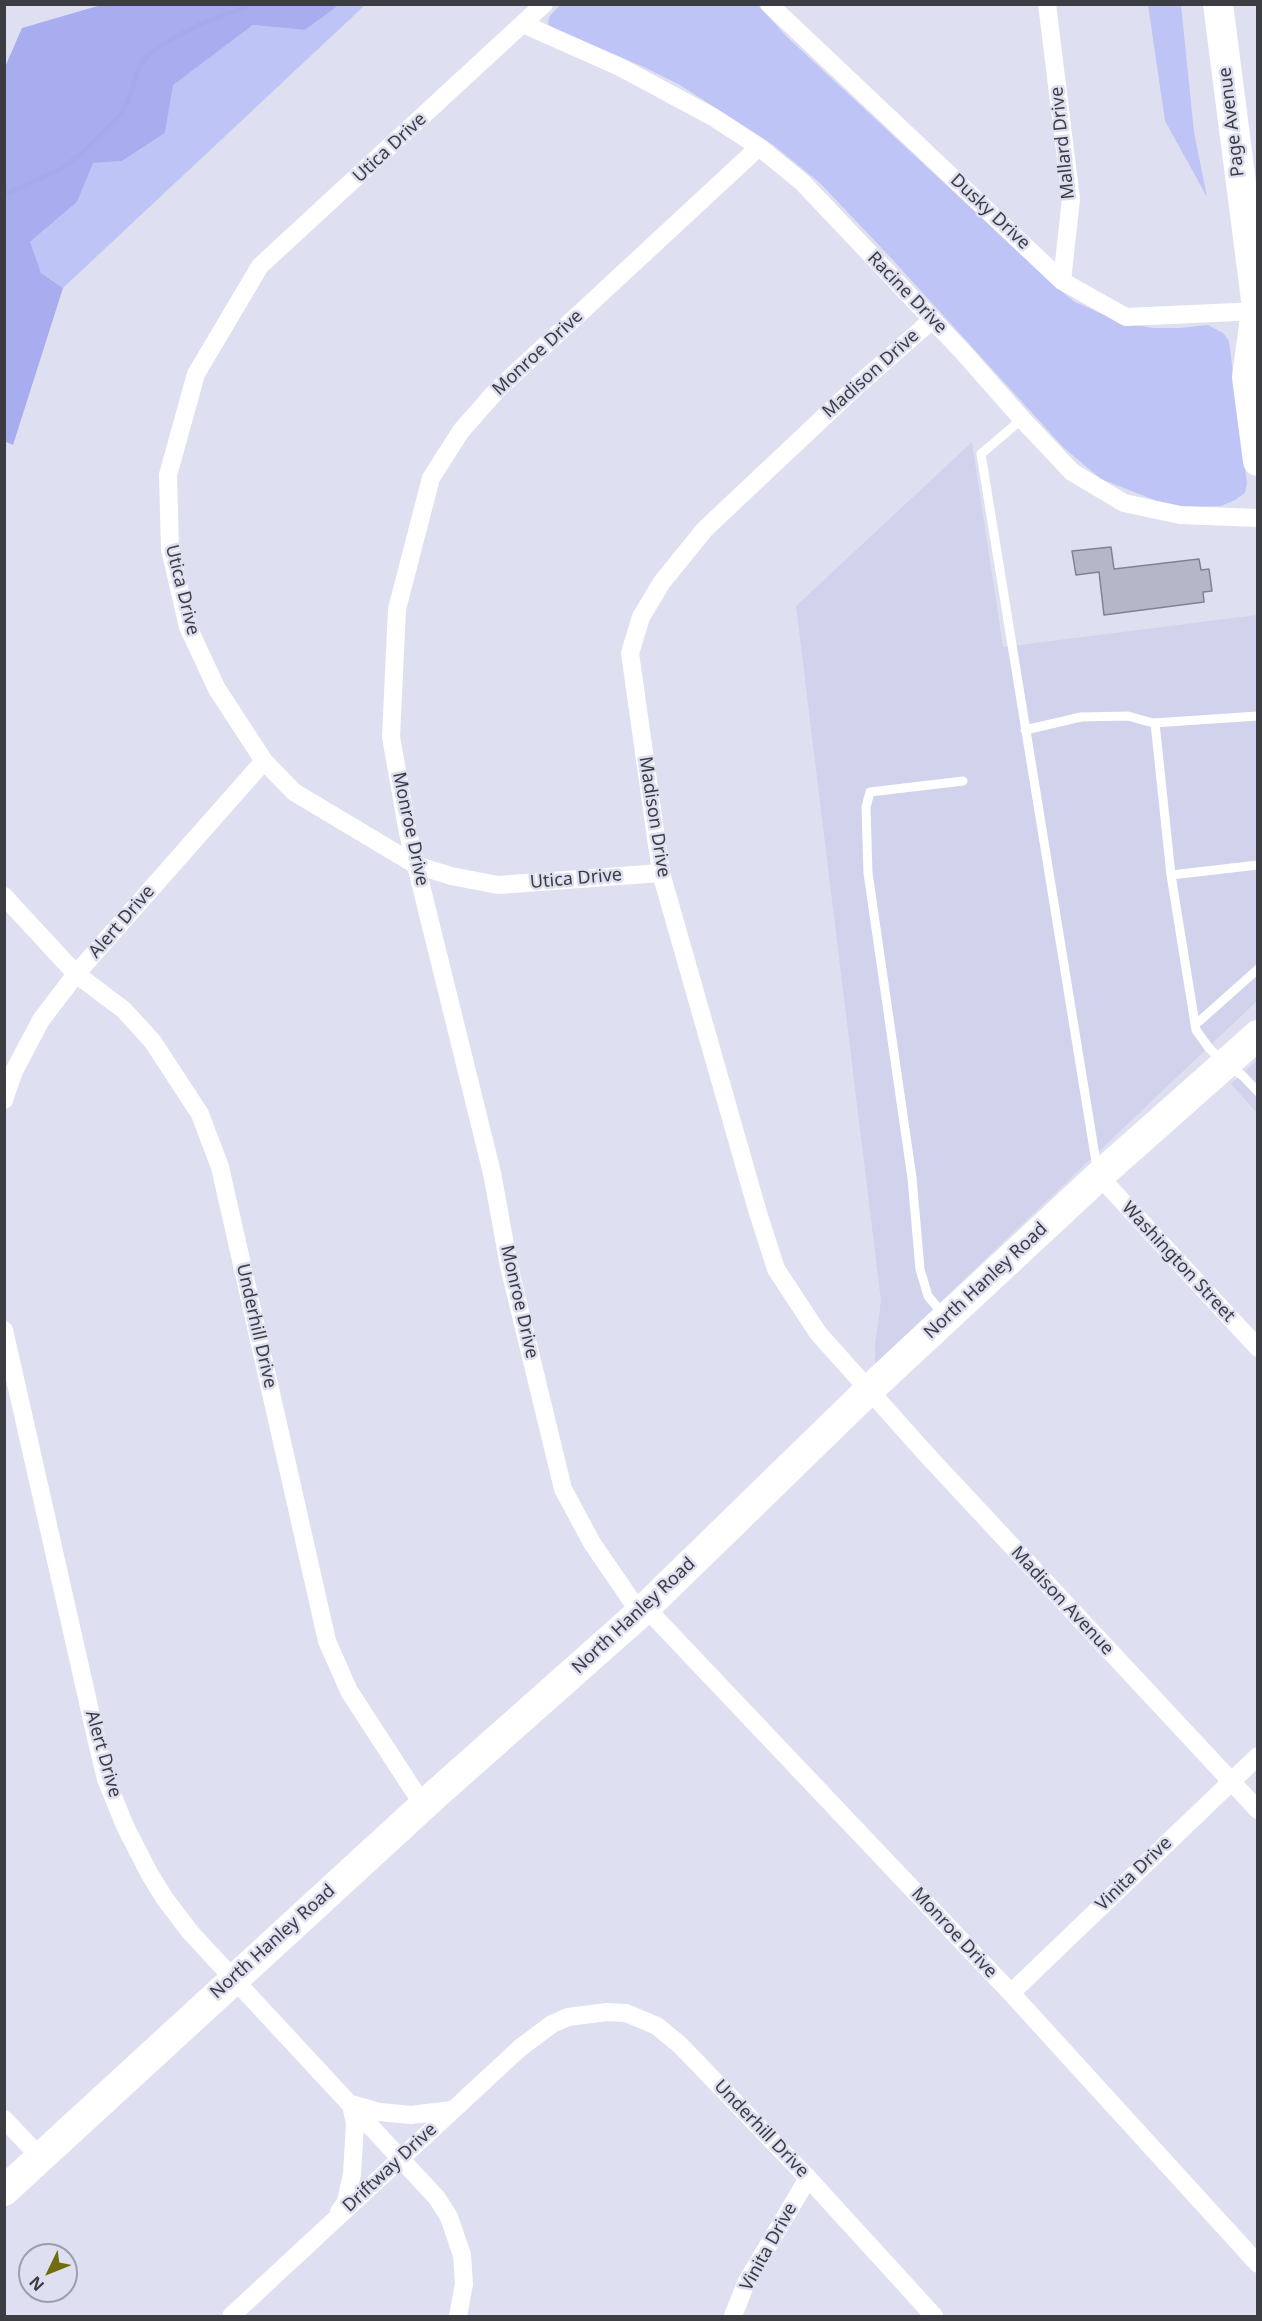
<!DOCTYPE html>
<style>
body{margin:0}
#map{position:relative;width:1262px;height:2321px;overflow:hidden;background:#dee0f1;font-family:"Noto Sans",sans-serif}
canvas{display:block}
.frame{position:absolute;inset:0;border:6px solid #3c3c43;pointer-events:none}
.north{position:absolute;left:18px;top:2243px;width:60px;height:60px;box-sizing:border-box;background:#dee0f1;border:2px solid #9d9eab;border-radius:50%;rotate:227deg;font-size:16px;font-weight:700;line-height:24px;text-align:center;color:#3c3c43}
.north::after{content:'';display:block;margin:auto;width:21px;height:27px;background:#716d0c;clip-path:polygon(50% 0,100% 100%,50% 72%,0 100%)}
</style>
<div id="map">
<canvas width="1262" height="2321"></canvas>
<div class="frame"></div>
<div class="north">N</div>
</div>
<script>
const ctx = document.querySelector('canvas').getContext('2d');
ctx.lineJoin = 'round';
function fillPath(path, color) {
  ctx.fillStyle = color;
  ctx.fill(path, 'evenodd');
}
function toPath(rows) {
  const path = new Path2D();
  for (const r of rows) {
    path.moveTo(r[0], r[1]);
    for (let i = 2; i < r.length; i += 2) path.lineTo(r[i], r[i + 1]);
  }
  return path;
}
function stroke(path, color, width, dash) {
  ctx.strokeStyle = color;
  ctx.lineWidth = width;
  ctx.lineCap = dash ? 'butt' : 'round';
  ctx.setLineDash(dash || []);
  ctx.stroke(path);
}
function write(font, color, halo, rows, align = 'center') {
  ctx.font = font + ' "Noto Sans",sans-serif';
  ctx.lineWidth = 5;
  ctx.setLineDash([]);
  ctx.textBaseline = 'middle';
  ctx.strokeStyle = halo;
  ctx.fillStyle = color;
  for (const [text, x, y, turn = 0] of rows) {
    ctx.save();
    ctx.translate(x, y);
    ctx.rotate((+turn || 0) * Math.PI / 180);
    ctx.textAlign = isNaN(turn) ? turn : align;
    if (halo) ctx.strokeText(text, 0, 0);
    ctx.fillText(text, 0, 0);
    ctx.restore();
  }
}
fillPath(toPath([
 [972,442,1003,647,1257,615,1257,1001,875,1364,875,1344,881,1301,796,606],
 [1257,1060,1257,1113,1231,1084]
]), '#d0d3eb');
fillPath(toPath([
 [339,5,363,5,364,6,63,288,41,273,29,243,77,202,92,163,122,161,165,133,172,85,253,25,305,30],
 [560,5,758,5,786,36,1056,287,1075,302,1123,323,1154,328,1179,328,1208,325,1223,333,1229,341,1247,483,1245,493,1235,500,1221,506,1186,507,1157,501,1101,479,1064,448,891,258,820,183,772,144,680,85,644,67,554,29,548,24,549,17],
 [1148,5,1181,5,1194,132,1207,197,1165,121]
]), '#bfc4f7');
fillPath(toPath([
 [101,5,339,5,305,30,253,25,173,85,165,133,122,161,93,163,77,202,30,242,41,273,63,288,13,445,4,441,5,67,22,28]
]), '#a8adef');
stroke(toPath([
 [4,195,61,169,83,152,120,115,128,101,139,68,147,56,170,40,198,25,254,4]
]), '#a5aaec', 5);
const building = toPath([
 [1111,547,1114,569,1199,559,1201,570,1209,569,1212,591,1203,592,1204,602,1104,615,1099,572,1076,575,1072,551,1111,547]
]);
fillPath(building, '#b5b7c8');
stroke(building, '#808291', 1.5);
stroke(toPath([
 [1022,419,981,454,1097,1168],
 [1155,723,1171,875,1196,1030,1209,1048,1224,1063,1243,1076,1258,1092],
 [1025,730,1081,717,1128,716,1153,723,1258,716],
 [1171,875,1258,865],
 [1195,1025,1258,969],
 [943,1314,928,1296,920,1269,912,1178,868,873,866,807,870,792,963,781]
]), '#fff', 9);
stroke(toPath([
 [544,4,260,266,196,374,168,475,170,549,188,627,217,689,264,761,294,792,416,865,451,876,498,885,661,873],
 [769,4,1062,281,1126,317,1258,311],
 [1047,4,1071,199,1062,281],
 [523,24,620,67,713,117,759,147,802,182,963,352,1022,419,1072,472,1124,503,1180,515,1258,518],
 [932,320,859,384,705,529,662,582,641,617,630,653,661,873,758,1213,776,1269,818,1333,927,1455,1258,1810],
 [4,896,76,974,124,1010,153,1042,200,1114,220,1167,327,1641,349,1691,423,1805],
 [4,1100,14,1071,41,1020,76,974,264,761],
 [1099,1176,1258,1348],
 [4,1330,97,1742,106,1779,125,1826,149,1873,165,1899,191,1933,437,2198,449,2217,462,2255,464,2284,458,2316],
 [646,1608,1011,1993,1258,2264],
 [640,1613,592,1543,563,1489,509,1266,492,1173,408,833,391,737,397,609,431,478,461,431,497,390,759,147],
 [1011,1993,1258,1756],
 [4,2119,41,2158],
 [339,2212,346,2202,352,2174,355,2124,351,2104,379,2112,411,2115,452,2110],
 [231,2316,520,2048,552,2024,568,2017,607,2012,626,2013,657,2026,681,2046,808,2178,934,2316],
 [733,2316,746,2283,808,2178]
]), '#fff', 18);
stroke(toPath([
 [1218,4,1258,315],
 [1256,311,1247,377,1258,461],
 [4,2191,436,1794,640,1613,869,1390,1099,1176,1258,1035]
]), '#fff', 30);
write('18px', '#3c3c43', '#dee0f1', [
 ["Page Avenue",1232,122,-97],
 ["Mallard Drive",1063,143,-96],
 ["Utica Drive",390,148,-43],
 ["Dusky Drive",990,212,43],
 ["Racine Drive",907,293,46],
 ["Monroe Drive",538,353,-43],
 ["Madison Drive",871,374,-42],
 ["Utica Drive",182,590,76],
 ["Madison Drive",654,817,81],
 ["Monroe Drive",410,829,78],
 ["Utica Drive",576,879,-5],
 ["Alert Drive",122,922,-49],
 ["Washington Street",1178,1262,47],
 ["North Hanley Road",986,1281,-43],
 ["Monroe Drive",519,1302,77],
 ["Underhill Drive",256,1326,77],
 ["Madison Avenue",1062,1601,47],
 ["North Hanley Road",634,1616,-43],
 ["Alert Drive",103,1754,74],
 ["Vinita Drive",1134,1874,-44],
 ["Monroe Drive",954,1933,47],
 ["North Hanley Road",273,1942,-42],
 ["Underhill Drive",761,2129,46],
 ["Driftway Drive",390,2168,-43],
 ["Vinita Drive",769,2247,-61]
]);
</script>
